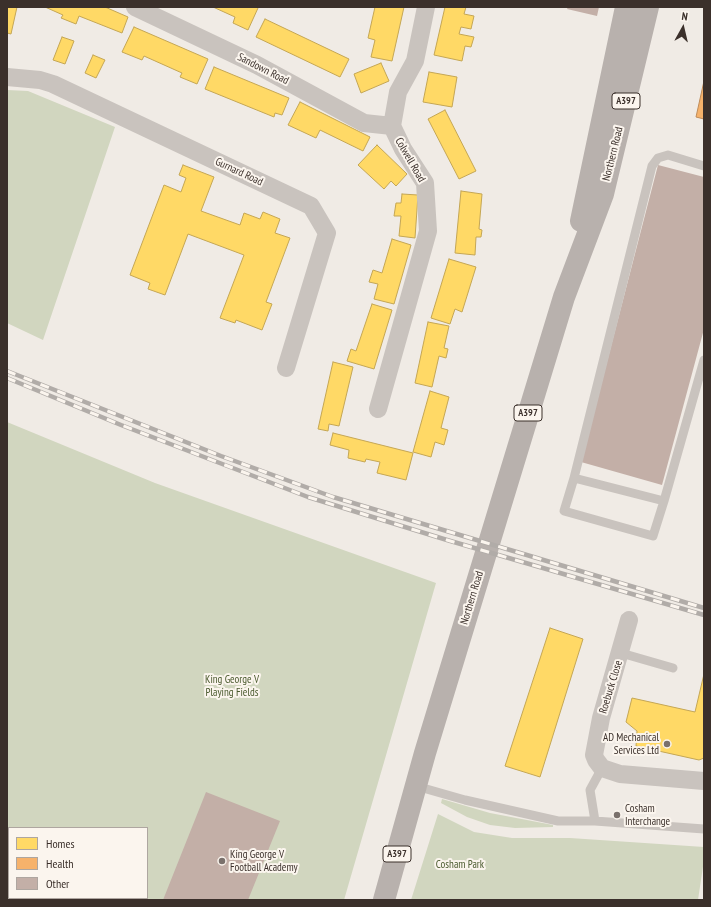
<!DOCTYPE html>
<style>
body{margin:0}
#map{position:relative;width:711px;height:907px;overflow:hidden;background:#f0ebe5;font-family:"PT Sans Narrow",sans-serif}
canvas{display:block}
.frame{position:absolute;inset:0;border:8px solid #3b302b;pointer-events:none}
.legend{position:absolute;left:8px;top:827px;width:140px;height:72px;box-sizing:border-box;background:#fbf5ee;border:1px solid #aea6a0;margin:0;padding:5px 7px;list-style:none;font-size:12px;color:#3b302b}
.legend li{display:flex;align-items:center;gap:8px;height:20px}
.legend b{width:20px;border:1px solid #aea6a0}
.north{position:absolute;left:663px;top:8px;width:40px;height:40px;-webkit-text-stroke:3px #fbf5ee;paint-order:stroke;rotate:8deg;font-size:11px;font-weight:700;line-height:16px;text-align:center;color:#3b302b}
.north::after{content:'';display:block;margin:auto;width:14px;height:18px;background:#3b302b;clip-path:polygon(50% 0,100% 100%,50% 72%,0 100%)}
</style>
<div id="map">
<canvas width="711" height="907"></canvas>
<div class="frame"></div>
<ul class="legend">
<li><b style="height:11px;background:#ffd966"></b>Homes</li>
<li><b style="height:11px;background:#f6b26b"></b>Health</li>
<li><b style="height:11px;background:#c3afa7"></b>Other</li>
</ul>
<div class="north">N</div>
</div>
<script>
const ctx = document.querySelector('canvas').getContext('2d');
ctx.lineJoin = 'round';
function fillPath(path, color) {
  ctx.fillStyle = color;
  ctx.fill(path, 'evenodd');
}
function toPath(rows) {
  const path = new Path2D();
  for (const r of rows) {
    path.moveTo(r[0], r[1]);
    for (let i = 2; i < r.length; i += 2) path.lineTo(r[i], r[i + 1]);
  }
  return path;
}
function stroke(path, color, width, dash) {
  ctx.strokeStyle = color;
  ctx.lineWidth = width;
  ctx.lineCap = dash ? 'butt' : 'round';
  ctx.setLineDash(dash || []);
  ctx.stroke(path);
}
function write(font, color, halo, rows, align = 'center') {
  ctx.font = font + ' "PT Sans Narrow",sans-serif';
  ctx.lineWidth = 4;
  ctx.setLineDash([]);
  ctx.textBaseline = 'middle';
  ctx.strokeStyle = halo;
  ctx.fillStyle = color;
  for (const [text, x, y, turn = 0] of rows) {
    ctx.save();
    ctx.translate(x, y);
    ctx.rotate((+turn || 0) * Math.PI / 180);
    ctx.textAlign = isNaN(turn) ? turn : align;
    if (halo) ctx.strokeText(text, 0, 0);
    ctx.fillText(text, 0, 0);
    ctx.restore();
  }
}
fillPath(toPath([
 [7,90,28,91,115,127,43,340,7,323],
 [7,422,155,483,436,583,344,900,7,900],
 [9,828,147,828,147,898,9,898],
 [442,799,490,813,553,825,553,827,515,828,490,825,467,817,441,803],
 [438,814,474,832,512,838,570,838,704,847,704,860,698,900,411,900]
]), '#d1d6bf');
const homes = toPath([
 [7,7,17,7,11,34,7,33,7,7],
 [45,7,105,7,128,17,122,33,79,16,76,24,61,18,63,15,45,7],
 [213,7,257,7,258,8,248,30,233,23,235,17,213,7],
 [375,7,404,7,392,61,371,57,375,40,368,38,375,7],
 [445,7,466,7,464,14,474,16,471,29,461,27,459,34,474,37,471,47,465,46,462,61,434,55,445,7],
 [265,19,349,59,340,77,256,37,265,19],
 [134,27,208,59,197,84,180,77,182,73,144,56,142,60,122,52,134,27],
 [62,37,74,41,65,64,53,60,62,37],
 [93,55,105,60,96,78,85,73,93,55],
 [381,63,389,81,361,93,354,74,381,63],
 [214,67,289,98,282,115,275,113,274,117,205,89,214,67],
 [429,72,457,77,452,107,423,102,429,72],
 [300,102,370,137,363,151,320,130,316,138,288,125,300,102],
 [445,110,476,171,459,179,428,119,445,110],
 [377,145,407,174,396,186,391,181,384,189,358,165,377,145],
 [183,165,214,177,201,211,240,225,244,213,260,219,263,212,280,219,275,233,290,238,266,302,272,304,262,330,236,320,235,323,220,318,244,255,188,234,165,295,148,289,150,283,130,275,164,185,181,192,186,178,179,175,183,165],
 [461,191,482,194,479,229,482,230,481,237,476,237,475,255,455,253,461,191],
 [402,194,418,195,415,238,399,236,401,216,394,216,396,203,401,203,402,194],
 [392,239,411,245,394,304,374,299,378,284,369,282,373,270,382,273,392,239],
 [449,259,476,267,462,312,455,309,450,324,431,318,449,259],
 [372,304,392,310,374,369,347,361,351,349,356,351,372,304],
 [428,322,449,326,444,348,448,349,446,358,439,356,432,387,415,383,428,322],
 [333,362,353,367,339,426,329,424,328,431,318,429,333,362],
 [430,391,449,397,441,428,448,430,444,445,435,442,431,457,413,452,430,391],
 [333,433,413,453,406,480,377,473,380,462,366,459,365,462,348,458,349,450,330,445,333,433],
 [550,628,583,639,540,777,505,766,550,628],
 [704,674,704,758,699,760,636,746,637,731,626,722,632,698,695,712,704,674]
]);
fillPath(homes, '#ffd966');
stroke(homes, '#c4a654', 1);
const health = toPath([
 [704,81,704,119,696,117,704,81]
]);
fillPath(health, '#f6b26b');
stroke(health, '#be8b58', 1);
fillPath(toPath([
 [568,7,599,7,597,16,567,9],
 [658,165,704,177,704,329,662,485,581,462],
 [206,792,280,821,248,900,163,900]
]), '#c3afa7');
stroke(toPath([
 [704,166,668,155,658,158,652,166,574,478,664,501,704,360],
 [574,478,564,511,653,536,664,501],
 [621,653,673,668],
 [416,786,465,800,558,821,595,821,704,829],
 [595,821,590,790,602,768]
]), '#c9c3be', 9);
stroke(toPath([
 [135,7,257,65,364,123,392,126],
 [7,77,40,80,53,84,311,206,327,233,286,368],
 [378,409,428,231,425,183,403,149,392,126,398,92,415,61,426,7],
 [629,620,601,718,594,755,596,760,602,768,620,774,704,781]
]), '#c9c3be', 18);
stroke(toPath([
 [581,221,626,7],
 [384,900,425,753,564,297,603,194,648,7]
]), '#b8b1ad', 22);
const rail = toPath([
 [7,371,221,456,333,497,704,608],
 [7,378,121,425,308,497,447,540,704,615]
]);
stroke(rail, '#b1aca8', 4.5);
stroke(rail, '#fbf5ee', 3, [9]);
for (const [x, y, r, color] of [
 [667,744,4,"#7a716c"],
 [617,815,4,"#7a716c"],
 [222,861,4,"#7a716c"]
]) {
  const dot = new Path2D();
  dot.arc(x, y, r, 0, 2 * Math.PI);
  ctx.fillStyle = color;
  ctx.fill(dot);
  stroke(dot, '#fbf5ee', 1.5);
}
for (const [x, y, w] of [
 [626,101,28],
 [528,413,28],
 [397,854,28]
]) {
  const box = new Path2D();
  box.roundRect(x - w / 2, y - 8, w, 16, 3);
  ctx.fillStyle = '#fbf5ee';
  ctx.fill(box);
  stroke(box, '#3b302b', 1);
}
write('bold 10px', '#3b302b', null, [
 ["A397",626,101],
 ["A397",528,413],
 ["A397",397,854]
]);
write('11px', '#3b302b', '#fbf5ee', [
 ["Sandown Road",263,69,27],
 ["Northern Road",613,154,-76],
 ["Colwell Road",410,160,60],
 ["Gurnard Road",239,172,25],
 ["Northern Road",472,598,-73],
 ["Roebuck Close",611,687,-73]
]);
write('11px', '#4a5a2e', '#fbf5ee', [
 ["King George V",232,680],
 ["Playing Fields",232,693],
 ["Cosham Park",460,865]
]);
write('11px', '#3b302b', '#fbf5ee', [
 ["AD Mechanical",659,738,"right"],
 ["Services Ltd",659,751,"right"],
 ["Cosham",625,809],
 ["Interchange",625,822],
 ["King George V",230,855],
 ["Football Academy",230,868]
], 'left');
</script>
